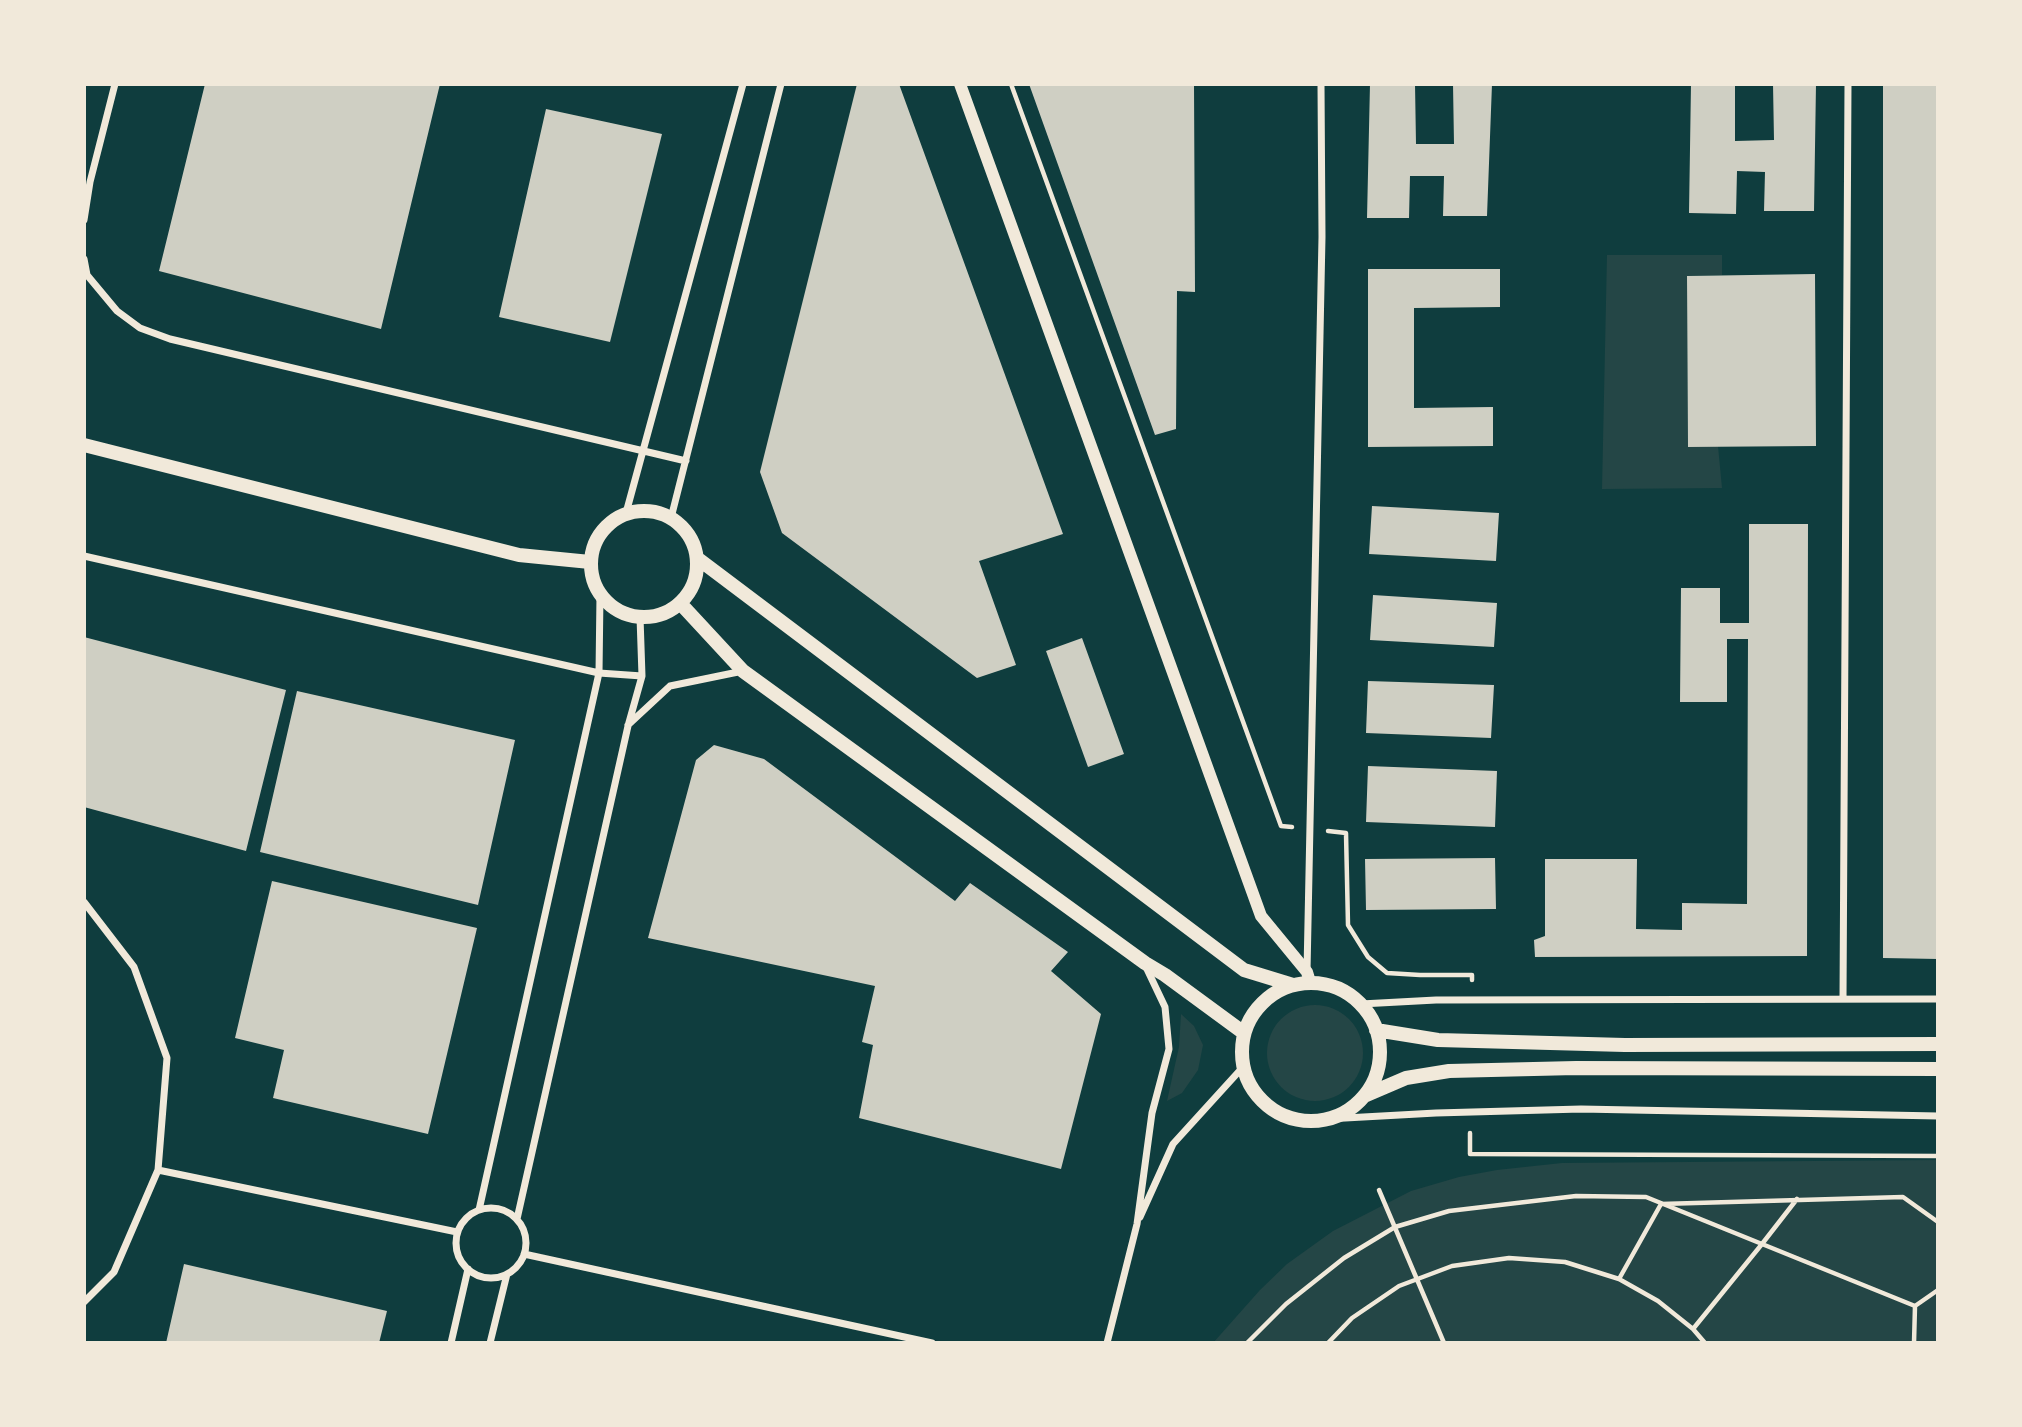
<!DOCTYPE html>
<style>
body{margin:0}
#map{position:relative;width:2022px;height:1427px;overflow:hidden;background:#0f3d3e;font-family:"DejaVu Sans",sans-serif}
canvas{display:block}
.frame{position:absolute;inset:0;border:86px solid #f1e9da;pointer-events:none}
</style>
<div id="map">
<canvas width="2022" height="1427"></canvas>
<div class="frame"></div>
</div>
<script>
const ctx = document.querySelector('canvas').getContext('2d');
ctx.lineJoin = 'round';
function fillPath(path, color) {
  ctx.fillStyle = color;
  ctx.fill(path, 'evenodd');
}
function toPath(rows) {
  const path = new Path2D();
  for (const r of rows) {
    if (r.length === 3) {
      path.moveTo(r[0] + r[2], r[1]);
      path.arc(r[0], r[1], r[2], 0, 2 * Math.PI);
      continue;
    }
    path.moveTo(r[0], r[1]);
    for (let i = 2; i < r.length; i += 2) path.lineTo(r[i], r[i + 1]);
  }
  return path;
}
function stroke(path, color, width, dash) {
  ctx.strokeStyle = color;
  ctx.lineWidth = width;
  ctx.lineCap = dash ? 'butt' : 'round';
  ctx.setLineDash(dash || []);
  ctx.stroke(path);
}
fillPath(toPath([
 [1607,255,1722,255,1722,275,1687,276,1688,447,1718,446,1722,488,1602,489],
 [1315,1053,48],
 [1181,1014,1194,1026,1203,1045,1198,1070,1182,1093,1167,1101,1179,1047],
 [1938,1160,1938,1343,1213,1343,1260,1290,1287,1264,1333,1231,1411,1191,1459,1177,1497,1170,1562,1163]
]), '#244646');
fillPath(toPath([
 [205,84,440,84,381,329,159,271],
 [857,84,899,84,1063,534,979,561,1016,665,977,678,782,533,760,472],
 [1029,84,1194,84,1195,292,1177,291,1176,429,1155,435],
 [1370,84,1415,84,1416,144,1454,144,1453,84,1492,84,1487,216,1443,216,1444,176,1410,176,1409,218,1367,218],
 [1691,84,1735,84,1735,141,1774,140,1773,84,1816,84,1814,211,1764,211,1765,172,1737,171,1736,214,1689,213],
 [1883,84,1938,84,1938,959,1883,958],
 [546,109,662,134,610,342,499,317],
 [1368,269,1500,269,1500,307,1414,308,1414,408,1493,407,1493,446,1368,447],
 [1815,274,1816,446,1688,447,1687,276],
 [1372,506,1499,513,1496,561,1369,554],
 [1749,524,1808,524,1807,956,1535,957,1534,940,1545,936,1545,859,1637,859,1636,929,1682,930,1682,903,1747,904,1748,639,1727,639,1727,702,1680,702,1681,588,1720,588,1720,623,1749,623],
 [1373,595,1497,603,1494,647,1370,640],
 [84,637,286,690,246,851,84,807],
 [1082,638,1124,754,1088,767,1046,651],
 [1368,681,1494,685,1491,738,1366,733],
 [297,691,515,740,478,905,260,852],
 [714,745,764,759,955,901,970,883,1068,952,1051,971,1101,1014,1061,1169,859,1118,873,1045,862,1042,875,986,648,938,696,760],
 [1368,766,1497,771,1495,827,1366,822],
 [1495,858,1496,909,1366,910,1365,859],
 [272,881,477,928,428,1134,273,1098,284,1050,235,1038],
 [184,1264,387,1311,379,1343,166,1343]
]), '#cfcfc3');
stroke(toPath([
 [1011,84,1281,826,1292,827],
 [1328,831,1346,833,1348,925,1368,957,1387,973,1420,975,1472,975,1472,980],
 [1470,1133,1470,1154,1938,1156],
 [1379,1190,1444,1343],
 [1619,1279,1661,1204,1903,1197,1938,1222],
 [1693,1329,1762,1244,1915,1306,1938,1290],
 [1247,1343,1286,1304,1344,1258,1395,1227,1449,1211,1576,1196,1646,1197,1762,1244,1797,1199],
 [1328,1343,1352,1318,1399,1286,1452,1266,1509,1258,1565,1262,1619,1279,1658,1301,1693,1329,1705,1343],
 [1914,1343,1915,1306]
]), '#f1e9da', 4.5);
stroke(toPath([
 [84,220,90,182,115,84],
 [84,259,87,275,117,311,140,328,170,339,686,461],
 [626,513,743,84],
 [671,518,781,84],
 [84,556,599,673,642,676],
 [628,725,670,686,743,671],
 [84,902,134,967,167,1058,158,1170,114,1272,84,1302],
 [1307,971,1322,237,1321,84],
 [1843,999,1848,84],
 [1361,1004,1436,1000,1938,999],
 [1327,1119,1436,1113,1581,1109,1938,1116],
 [158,1170,457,1232],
 [491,1243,35],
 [479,1210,599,673,600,595],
 [1140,1217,1173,1144,1243,1067],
 [517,1219,628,726,642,676,640,617],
 [524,1254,932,1343],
 [451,1343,468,1269],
 [490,1343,507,1274],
 [1107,1343,1137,1224,1152,1113,1169,1049,1165,1007,1146,967]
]), '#f1e9da', 7);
stroke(toPath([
 [960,84,1261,916,1307,972,1310,982]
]), '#f1e9da', 12);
stroke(toPath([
 [84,445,519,555,590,562],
 [644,564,53],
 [697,558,1244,970,1293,985],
 [680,603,743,671,1145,963,1165,975,1244,1033],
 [1311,1052,69],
 [1376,1030,1438,1040,1625,1045,1938,1044],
 [1364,1096,1406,1078,1449,1071,1576,1068,1938,1069]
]), '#f1e9da', 14);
</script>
